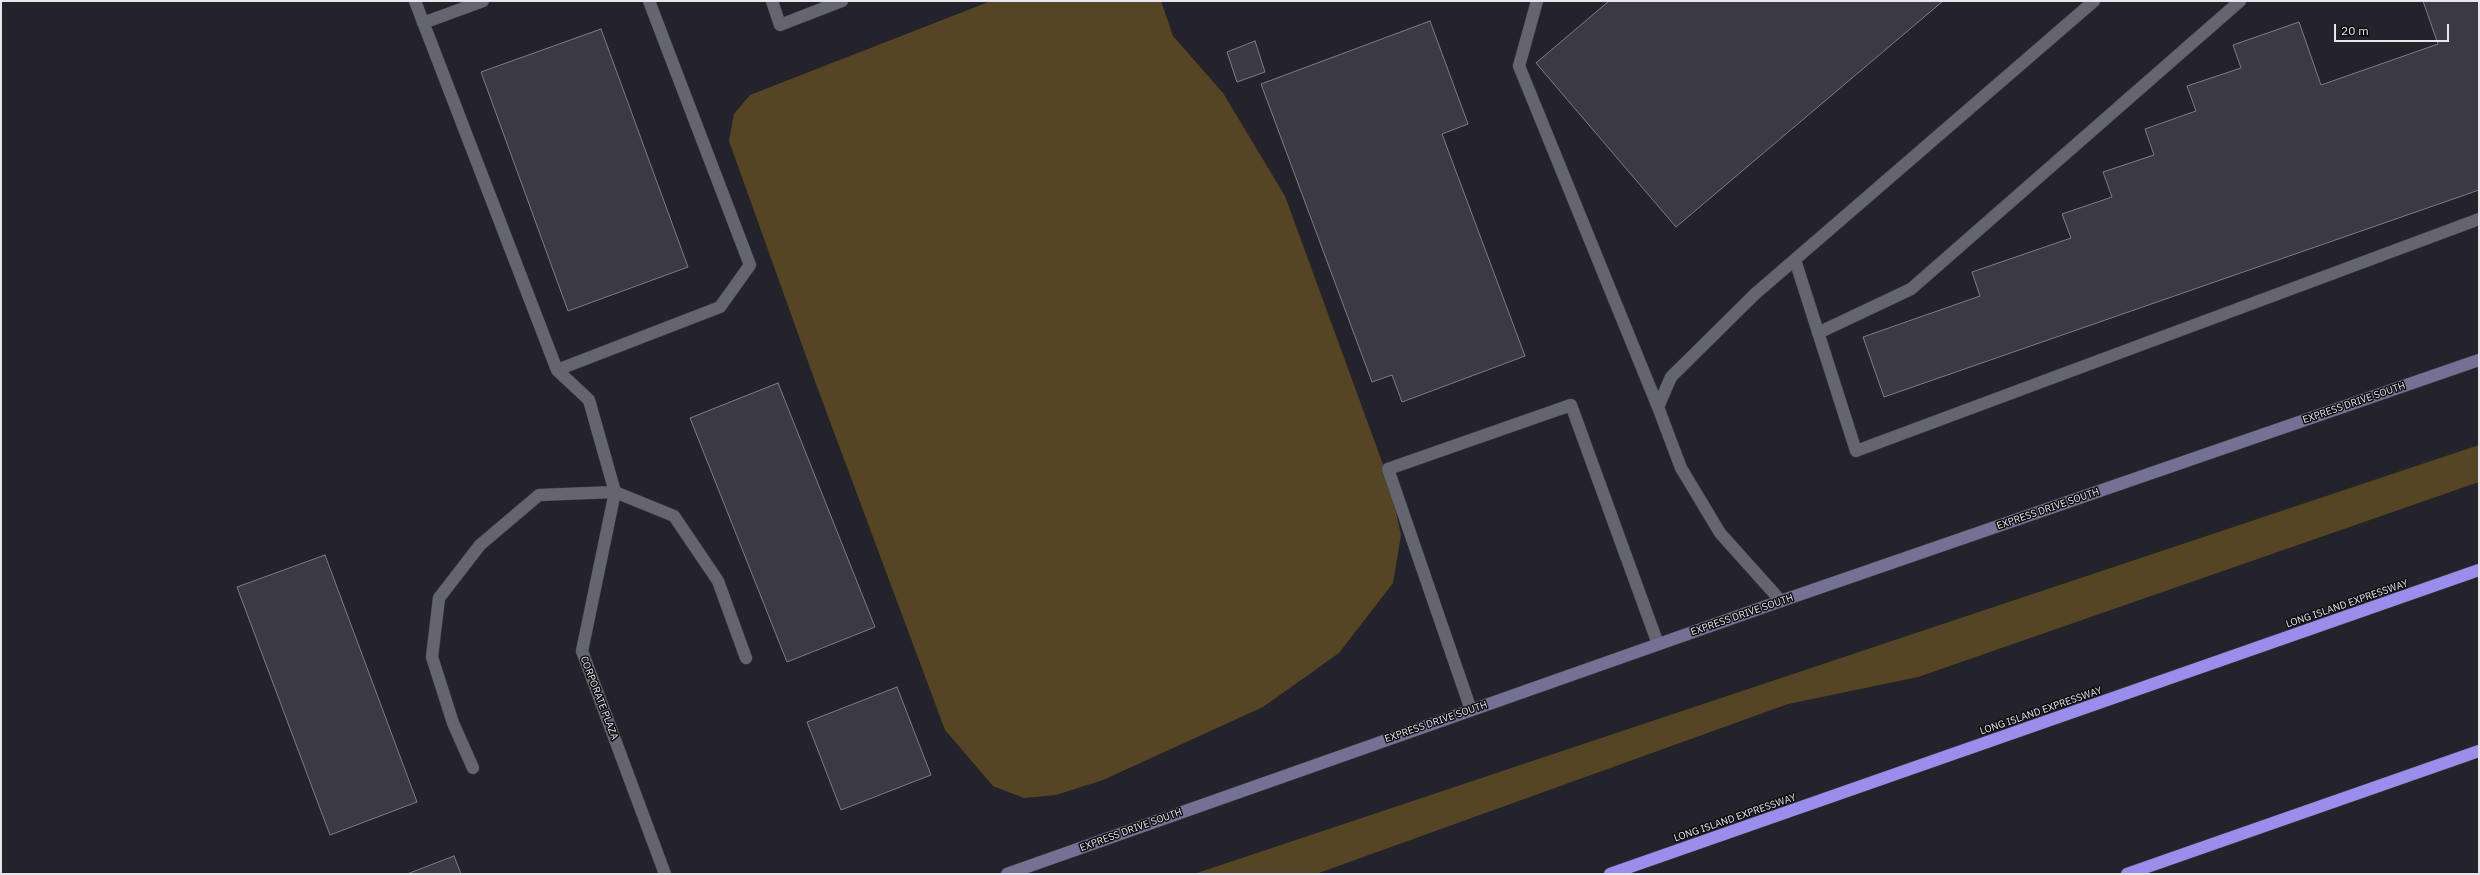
<!DOCTYPE html>
<style>
body{margin:0}
#map{position:relative;width:2480px;height:875px;overflow:hidden;background:#24232c;font-family:"IBM Plex Sans",sans-serif}
canvas{display:block}
.frame{position:absolute;inset:0;border:2px solid #e7e6ed;pointer-events:none}
.scale{position:absolute;left:2334px;top:24px;width:115px;height:18px;box-sizing:border-box;border:2px solid #e7e6ed;border-top:0;padding-left:5px;font-size:12px;line-height:14px;white-space:nowrap;color:#e7e6ed;-webkit-text-stroke:3px #0d0d11;paint-order:stroke}
</style>
<div id="map">
<canvas width="2480" height="875"></canvas>
<div class="frame"></div>
<div class="scale">20 m</div>
</div>
<script>
const ctx = document.querySelector('canvas').getContext('2d');
ctx.lineJoin = 'round';
function fillPath(path, color) {
  ctx.fillStyle = color;
  ctx.fill(path, 'evenodd');
}
function toPath(rows) {
  const path = new Path2D();
  for (const r of rows) {
    path.moveTo(r[0], r[1]);
    for (let i = 2; i < r.length; i += 2) path.lineTo(r[i], r[i + 1]);
  }
  return path;
}
function stroke(path, color, width, dash) {
  ctx.strokeStyle = color;
  ctx.lineWidth = width;
  ctx.lineCap = dash ? 'butt' : 'round';
  ctx.setLineDash(dash || []);
  ctx.stroke(path);
}
function write(font, color, halo, rows, align = 'center') {
  ctx.font = font + ' "IBM Plex Sans",sans-serif';
  ctx.lineWidth = 3;
  ctx.setLineDash([]);
  ctx.textBaseline = 'middle';
  ctx.strokeStyle = halo;
  ctx.fillStyle = color;
  for (const [text, x, y, turn = 0] of rows) {
    ctx.save();
    ctx.translate(x, y);
    ctx.rotate((+turn || 0) * Math.PI / 180);
    ctx.textAlign = isNaN(turn) ? turn : align;
    if (halo) ctx.strokeText(text, 0, 0);
    ctx.fillText(text, 0, 0);
    ctx.restore();
  }
}
fillPath(toPath([
 [991,1,1161,1,1173,36,1223,93,1285,196,1389,481,1401,535,1393,583,1339,653,1263,707,1103,780,1056,795,1024,798,993,786,945,730,816,384,729,141,734,114,750,95],
 [2479,445,2479,482,1918,677,1788,704,1316,874,1194,874]
]), '#564525');
const building = toPath([
 [1609,1,1943,1,1676,227,1536,63,1609,1],
 [2423,1,2479,1,2479,190,1884,397,1863,337,1980,296,1972,272,2071,238,2062,214,2112,197,2103,172,2154,155,2145,129,2196,111,2187,86,2241,68,2233,45,2299,22,2321,85,2438,44,2423,1],
 [1430,21,1468,124,1442,134,1525,356,1402,402,1392,375,1372,382,1261,84,1430,21],
 [601,29,688,267,568,311,481,72,601,29],
 [1255,41,1265,72,1237,82,1227,52,1255,41],
 [778,383,875,627,787,662,690,418,778,383],
 [325,555,417,802,330,835,237,587,325,555],
 [897,687,931,775,841,810,807,722,897,687],
 [454,856,461,874,407,874,454,856]
]);
fillPath(building, '#3a3944');
stroke(building, '#7d7d89', 1);
const service = toPath([
 [415,1,557,370,589,400,615,492],
 [772,1,780,25,842,1],
 [1537,1,1519,66,1658,407],
 [423,23,483,1],
 [1795,260,1856,451,2479,219],
 [1818,333,1911,289,2240,1],
 [557,370,720,307,750,265,649,1],
 [1781,601,1720,533,1681,468,1658,407,1671,377,1755,294,2094,1],
 [1471,710,1388,469,1571,405,1658,644],
 [473,768,453,723,432,657,439,598,480,545,539,495,615,492,674,516,718,581,746,658]
]);
const minor = toPath([
 [615,492,582,651,665,874]
]);
const secondary = toPath([
 [1007,874,1781,601,2479,360]
]);
const motorway = toPath([
 [1610,874,2479,570],
 [2127,874,2479,751]
]);
stroke(service, '#414049', 13);
stroke(minor, '#414049', 13);
stroke(secondary, '#414049', 13);
stroke(motorway, '#414049', 13);
stroke(service, '#656570', 12);
stroke(minor, '#656570', 12);
stroke(secondary, '#757195', 12);
stroke(motorway, '#9b8dec', 12);
write('10px', '#e7e6ed', '#0d0d11', [
 ["EXPRESS DRIVE SOUTH",2354,403,-19],
 ["EXPRESS DRIVE SOUTH",2048,509,-19],
 ["LONG ISLAND EXPRESSWAY",2347,604,-19],
 ["EXPRESS DRIVE SOUTH",1742,615,-19],
 ["CORPORATE PLAZA",599,698,69],
 ["LONG ISLAND EXPRESSWAY",2041,711,-19],
 ["EXPRESS DRIVE SOUTH",1436,722,-19],
 ["LONG ISLAND EXPRESSWAY",1735,818,-19],
 ["EXPRESS DRIVE SOUTH",1131,830,-20]
]);
</script>
